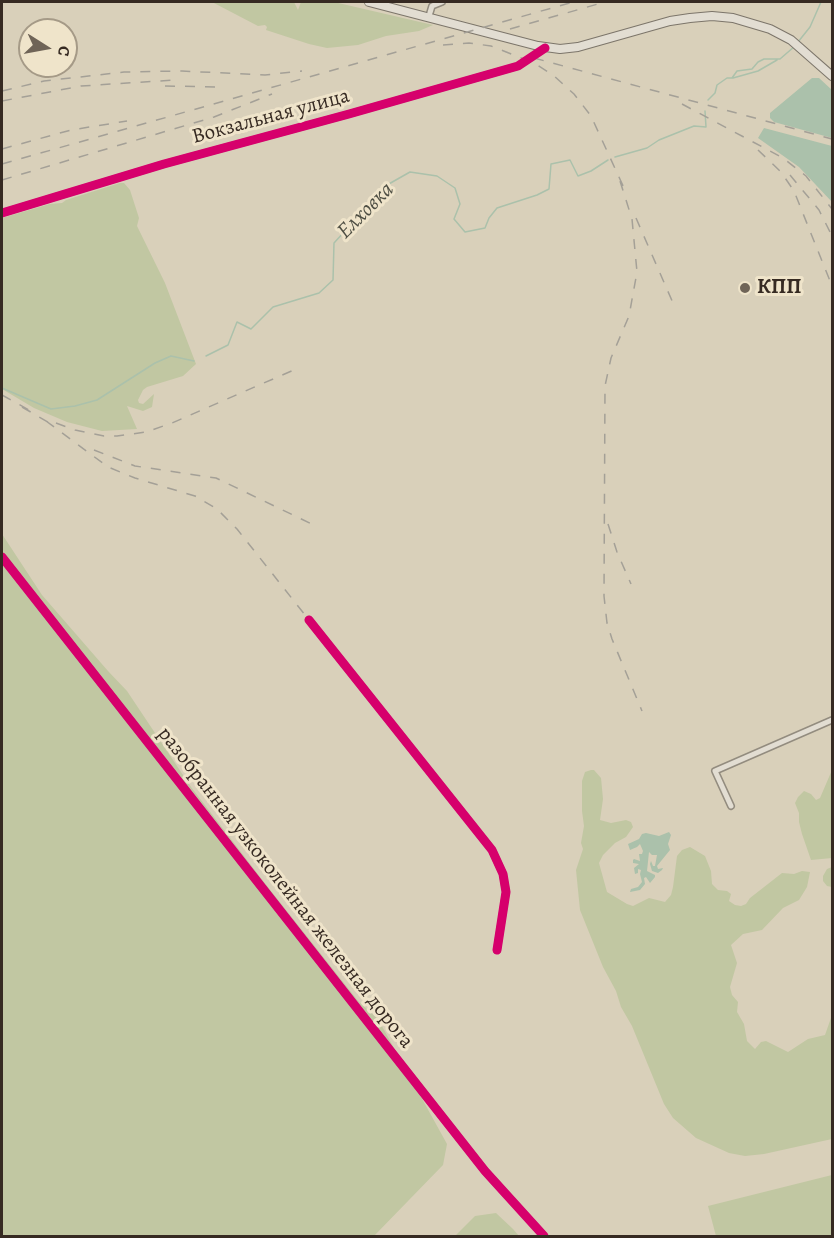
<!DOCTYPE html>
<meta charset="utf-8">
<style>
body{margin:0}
#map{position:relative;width:834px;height:1238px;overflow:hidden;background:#d9d0ba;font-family:Alegreya,serif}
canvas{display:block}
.frame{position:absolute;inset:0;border:3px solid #362a22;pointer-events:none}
.north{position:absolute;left:18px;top:18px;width:60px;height:60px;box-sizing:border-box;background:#efe4ca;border:2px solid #a59a87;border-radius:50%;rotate:101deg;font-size:16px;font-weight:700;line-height:24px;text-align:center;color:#362a22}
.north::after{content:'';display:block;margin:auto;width:21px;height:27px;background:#6f6457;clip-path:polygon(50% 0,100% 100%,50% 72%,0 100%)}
</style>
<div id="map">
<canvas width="834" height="1238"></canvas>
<div class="frame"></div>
<div class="north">С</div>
</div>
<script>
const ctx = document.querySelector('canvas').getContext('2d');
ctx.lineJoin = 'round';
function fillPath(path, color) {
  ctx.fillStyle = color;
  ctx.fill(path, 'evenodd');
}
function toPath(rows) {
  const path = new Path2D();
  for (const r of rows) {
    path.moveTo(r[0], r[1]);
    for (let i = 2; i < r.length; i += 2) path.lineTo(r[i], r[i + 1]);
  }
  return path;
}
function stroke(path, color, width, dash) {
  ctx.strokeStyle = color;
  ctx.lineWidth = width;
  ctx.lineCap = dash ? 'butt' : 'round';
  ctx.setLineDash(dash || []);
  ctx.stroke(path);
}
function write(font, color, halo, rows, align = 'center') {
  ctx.font = font + ' Alegreya,serif';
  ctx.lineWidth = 6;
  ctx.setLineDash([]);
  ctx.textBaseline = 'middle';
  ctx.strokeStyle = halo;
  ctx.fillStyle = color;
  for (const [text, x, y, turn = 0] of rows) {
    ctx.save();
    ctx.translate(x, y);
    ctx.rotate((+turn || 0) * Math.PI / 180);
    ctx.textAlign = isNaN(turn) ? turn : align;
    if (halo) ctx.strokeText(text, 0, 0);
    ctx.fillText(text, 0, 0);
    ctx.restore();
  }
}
fillPath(toPath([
 [212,2,294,2,298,10,301,2,334,2,433,25,419,31,386,36,358,45,327,48,309,44,266,30,267,27,265,25,258,26],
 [120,183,124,183,130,190,139,218,137,226,165,283,196,364,183,376,147,387,143,390,138,400,139,403,143,404,154,394,152,407,143,411,127,406,137,429,102,431,67,422,34,408,2,389,2,218,50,204,62,203,66,200],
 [2,534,42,595,108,671,127,691,191,787,264,882,359,1002,378,1019,447,1144,443,1165,374,1236,2,1236],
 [591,770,594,770,601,778,603,799,600,820,611,823,626,820,631,822,633,827,626,837,615,843,603,855,599,863,607,892,627,904,633,906,649,898,665,902,671,895,673,887,677,856,682,850,690,847,705,856,711,871,712,884,718,890,727,891,731,894,729,901,735,905,741,906,746,904,750,898,782,873,794,874,802,871,810,872,807,887,799,900,783,908,762,930,743,934,731,945,737,963,730,987,732,995,738,1002,737,1012,744,1024,747,1041,755,1049,761,1042,766,1041,788,1052,808,1039,825,1035,832,1015,832,1139,764,1154,745,1156,729,1153,696,1138,673,1118,664,1104,632,1026,621,1007,616,991,603,967,580,910,576,870,583,849,581,843,584,826,582,811,582,781,585,772],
 [832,770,832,858,811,860,802,834,799,822,799,813,795,803,798,797,804,791,811,794,816,800,820,798],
 [832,867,832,887,827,886,823,881,823,876,827,869],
 [832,1175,832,1236,716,1236,708,1206],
 [496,1213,513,1229,519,1236,455,1236,475,1216]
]), '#c1c7a2');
fillPath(toPath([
 [812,78,819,78,832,90,832,138,774,122,770,118,770,113],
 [764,128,832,146,832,202,799,167,758,138],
 [669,832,671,835,668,844,670,850,657,866,658,869,663,868,662,870,658,873,652,871,650,864,651,861,653,866,655,866,657,855,652,855,649,852,647,871,655,875,655,877,650,883,646,877,644,878,645,884,640,890,630,892,631,889,638,887,642,882,640,874,641,870,638,869,638,873,635,874,634,868,639,864,633,863,633,860,634,859,640,861,639,854,642,854,643,851,640,844,637,847,630,850,628,844,639,839,642,834,646,833,659,836]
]), '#abc1ab');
stroke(toPath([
 [798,42,810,27,821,2],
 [733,78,758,71,777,60],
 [708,100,715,93,717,85,727,78,732,78,737,71,752,69,758,62,764,59,780,59,795,46],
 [615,157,647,148,659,140,694,126,706,127,705,111],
 [206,356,228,345,237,322,251,329,273,307,319,293,333,280,334,243,387,185,410,172,437,176,455,188,460,204,454,219,465,232,485,228,489,218,497,208,537,195,549,189,551,164,570,160,578,176,591,171,608,160],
 [2,388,51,409,75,406,97,400,155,363,171,356,194,361]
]), '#abc1ab', 1.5);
const minor = toPath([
 [429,16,432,6,442,2],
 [2,213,164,164,349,114,518,66,545,48],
 [2,557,485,1171,544,1236],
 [309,620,492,850,503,874,506,892,497,950],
 [731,806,715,771,832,720]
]);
const secondary = toPath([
 [369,2,538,46,560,49,578,47,670,21,690,18,712,16,733,18,770,29,791,40,832,76]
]);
stroke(minor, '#938c7f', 8);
stroke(secondary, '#7c756a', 10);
stroke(minor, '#e2ddd2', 5);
stroke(secondary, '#e2ddd2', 8);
stroke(toPath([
 [510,29,605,2],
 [443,45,469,43,491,46,534,63,553,75,574,94,591,116,624,188],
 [534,58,832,139],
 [165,86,222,87],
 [2,91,44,81,124,72,182,71,265,75,302,71],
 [2,101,81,86,175,80],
 [682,104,783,158,806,176,832,209],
 [2,149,71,130,127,121],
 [758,150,781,172,794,191,832,286],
 [2,164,573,2],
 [790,175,819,210,832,236],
 [2,180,214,117,272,94],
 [620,181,632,219,637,272,629,316,611,358,605,386,604,596,607,623,612,639,642,711],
 [636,218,673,303],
 [2,395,29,410],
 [22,407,53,425],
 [46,421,108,467,135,478,195,496,217,509,237,529,309,620],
 [56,423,75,430,104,436,117,436,146,432,172,423,296,369],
 [94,450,135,466,216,478,318,527],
 [608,524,617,552,631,584]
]), '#a4a097', 1.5, [10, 10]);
stroke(toPath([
 [2,213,164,164,349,114,518,66,545,48],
 [2,557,485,1171,544,1236],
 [309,620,492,850,503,874,506,892,497,950]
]), '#d6006c', 9);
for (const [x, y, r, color] of [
 [745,288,6,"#6f6457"]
]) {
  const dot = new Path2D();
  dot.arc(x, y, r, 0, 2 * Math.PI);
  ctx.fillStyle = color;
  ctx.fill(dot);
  stroke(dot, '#efe4ca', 2);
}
write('21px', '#362a22', '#efe4ca', [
 ["Вокзальная улица",271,117,-15],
 ["разобранная узкоколейная железная дорога",285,888,52]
]);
write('bold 21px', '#362a22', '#efe4ca', [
 ["КПП",757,288]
], 'left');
write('italic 22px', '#4e4e43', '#efe4ca', [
 ["Елховка",366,211,-45]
]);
</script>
